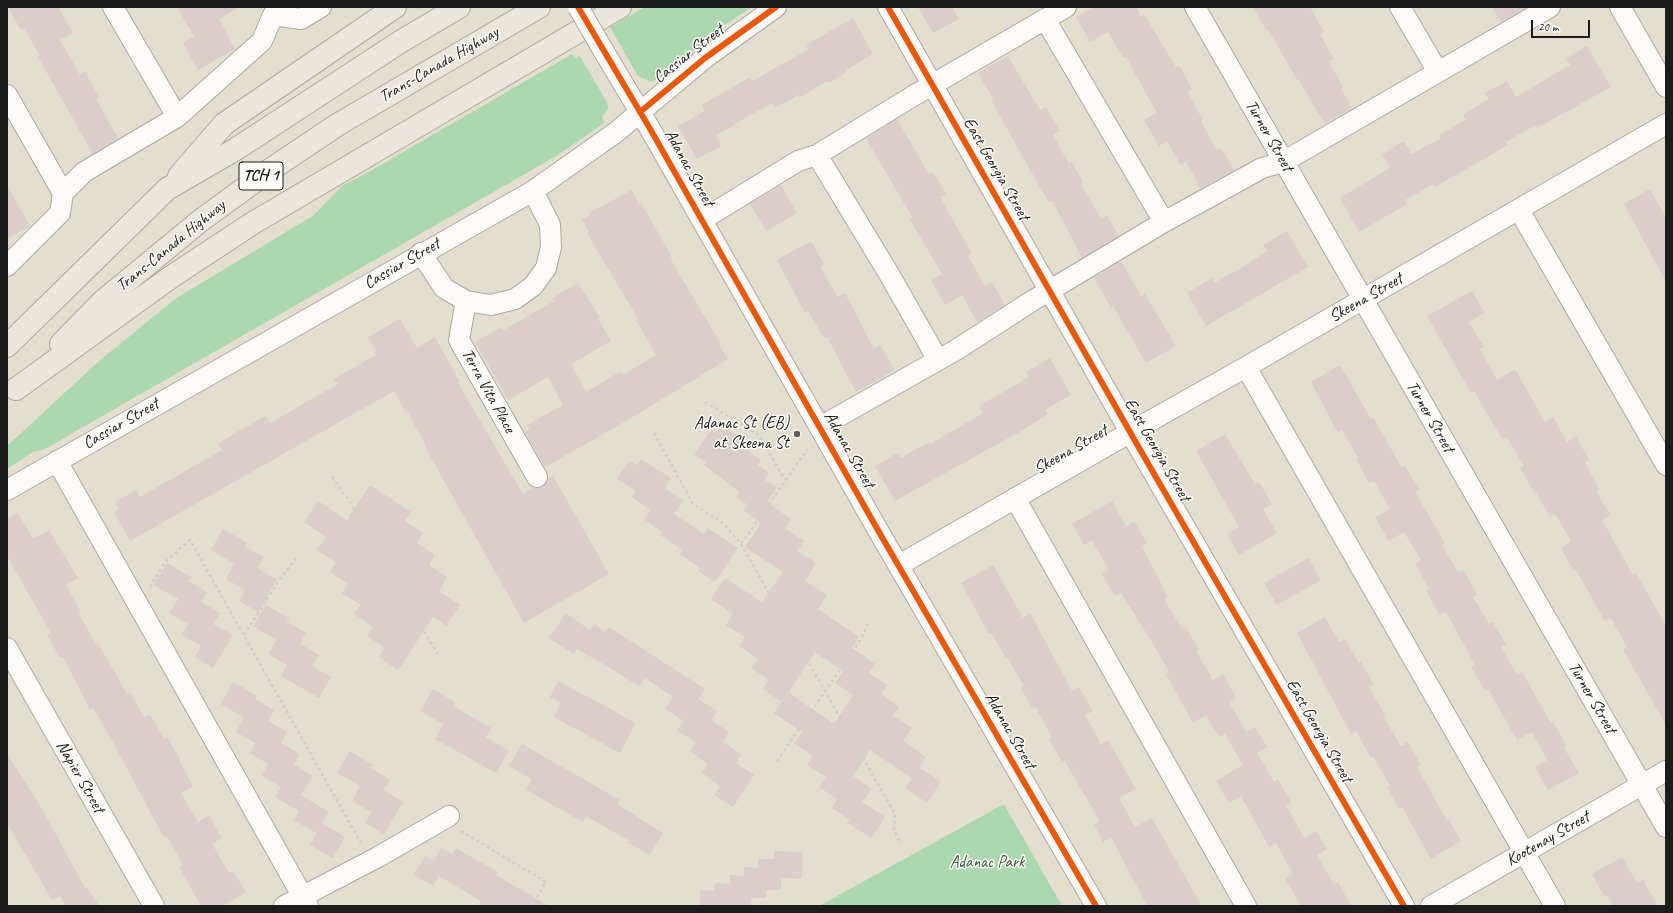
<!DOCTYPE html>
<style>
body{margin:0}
#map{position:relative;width:1673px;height:913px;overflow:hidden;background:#e4dece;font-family:Caveat,sans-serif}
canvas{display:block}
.frame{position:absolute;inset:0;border:8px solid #1c1c1c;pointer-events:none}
.scale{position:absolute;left:1531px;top:20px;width:59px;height:18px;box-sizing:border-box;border:2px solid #1c1c1c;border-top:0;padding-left:5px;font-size:12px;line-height:14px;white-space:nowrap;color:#1c1c1c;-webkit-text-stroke:3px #fdfcf7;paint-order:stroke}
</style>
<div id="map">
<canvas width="1673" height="913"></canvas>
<div class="frame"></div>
<div class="scale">20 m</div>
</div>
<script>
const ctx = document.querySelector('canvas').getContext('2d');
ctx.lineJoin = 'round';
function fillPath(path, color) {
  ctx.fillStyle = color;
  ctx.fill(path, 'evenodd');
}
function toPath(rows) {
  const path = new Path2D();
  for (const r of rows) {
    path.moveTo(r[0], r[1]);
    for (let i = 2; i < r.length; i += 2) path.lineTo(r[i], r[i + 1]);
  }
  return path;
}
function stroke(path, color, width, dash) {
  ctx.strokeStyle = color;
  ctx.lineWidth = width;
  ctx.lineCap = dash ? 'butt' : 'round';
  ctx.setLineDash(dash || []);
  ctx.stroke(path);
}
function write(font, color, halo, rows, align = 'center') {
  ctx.font = font + ' Caveat,sans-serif';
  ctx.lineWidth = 3;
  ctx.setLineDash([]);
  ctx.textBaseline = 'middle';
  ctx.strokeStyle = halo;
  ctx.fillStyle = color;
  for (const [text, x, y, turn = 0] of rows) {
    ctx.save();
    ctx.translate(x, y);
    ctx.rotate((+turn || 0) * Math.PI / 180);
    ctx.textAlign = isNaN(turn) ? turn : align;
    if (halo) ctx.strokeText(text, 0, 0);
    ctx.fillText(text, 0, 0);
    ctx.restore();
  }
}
fillPath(toPath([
 [645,7,752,7,719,29,661,77,651,82,638,76,610,27],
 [572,54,577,59,579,55,607,102,608,109,602,117,604,123,558,155,43,450,33,452,7,469,7,446,98,362,175,299,314,215,343,185,360,177],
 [1004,804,1062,906,819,906]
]), '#acd8b0');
fillPath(toPath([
 [8,7,58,7,73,33,60,40,80,75,85,72,99,97,96,99,118,138,93,154,38,57,40,56,24,28,21,30],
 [177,7,240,7,219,19,235,49,198,70,183,43,194,36],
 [918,7,952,7,959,19,933,33],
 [1094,7,1136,7,1141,16,1144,14,1176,67,1179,65,1192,89,1187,92,1203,120,1201,122,1217,150,1221,148,1234,170,1201,188,1186,162,1181,165,1167,141,1159,146,1144,120,1157,113,1126,57,1123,58,1108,32,1090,42,1076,17],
 [1253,7,1310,7,1324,32,1320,34,1334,59,1329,62,1343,87,1341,88,1352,108,1325,124,1298,79,1297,80,1268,29,1266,30],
 [1492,7,1527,7,1501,22],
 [853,18,873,54,846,70,847,72,828,83,827,81,800,97,798,95,775,108,772,103,742,120,716,136,721,146,697,159,678,126,705,111,702,105,750,77,752,81,781,65,809,49,806,45],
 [1587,46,1611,87,1537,128,1536,125,1506,142,1508,145,1435,187,1434,184,1405,200,1407,204,1359,232,1340,198,1390,168,1382,154,1404,141,1412,154,1441,138,1439,135,1466,120,1463,114,1489,99,1485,93,1507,81,1516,97,1570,65,1566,58],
 [1008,56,1040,110,1046,107,1060,131,1053,135,1069,164,1072,162,1083,182,1081,184,1101,219,1107,216,1119,236,1082,258,1052,200,1049,202,1037,182,991,100,993,98,978,73],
 [897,119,929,174,933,172,946,194,940,197,972,254,968,256,985,286,992,282,1005,305,977,322,962,295,945,305,931,280,942,274,910,220,913,218,866,139],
 [781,185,797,213,766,231,750,204],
 [7,186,30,226,7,239],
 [1650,189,1666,218,1666,282,1624,204],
 [632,190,639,204,641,203,672,257,670,258,681,277,721,344,719,345,728,359,621,424,545,467,525,432,530,429,527,425,563,405,548,377,508,400,475,342,500,328,502,331,554,301,552,298,578,283,600,318,598,319,611,341,571,364,586,392,620,372,622,375,656,355,636,320,638,319,587,233,589,232,582,220,590,215,589,213],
 [1287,231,1308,267,1206,326,1187,293,1212,278,1214,283,1241,268,1267,251,1263,245],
 [811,241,824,264,820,267,838,297,845,293,874,349,880,345,895,370,856,392,827,337,824,338,808,311,805,313,777,260],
 [1121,261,1141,296,1145,294,1176,346,1146,363,1113,306,1111,308,1094,278],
 [1472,291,1485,313,1469,322,1484,347,1480,349,1497,380,1515,369,1545,422,1553,417,1567,442,1576,436,1589,460,1585,462,1599,489,1596,491,1610,515,1602,520,1633,575,1636,573,1666,626,1666,725,1623,650,1627,647,1611,618,1605,621,1576,570,1574,571,1561,548,1571,541,1555,514,1550,517,1535,491,1534,492,1520,468,1524,466,1507,437,1502,439,1474,391,1471,393,1427,316],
 [400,319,417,348,435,337,460,382,458,383,523,494,533,488,543,487,548,479,553,476,609,574,524,623,425,447,426,446,408,412,406,413,394,391,130,541,114,512,119,509,115,502,136,490,140,497,222,450,218,444,237,432,266,416,270,423,338,384,334,379,376,355,374,352,376,351,368,337],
 [1050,358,1071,395,1045,410,1048,414,1023,430,895,501,875,466,898,453,901,458,929,442,930,444,983,413,979,406,1029,377,1026,372],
 [1340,365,1371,419,1373,417,1402,468,1405,466,1419,490,1415,492,1445,543,1442,545,1458,572,1463,570,1477,594,1473,597,1489,624,1493,622,1506,644,1501,647,1517,675,1522,672,1551,723,1553,722,1567,746,1564,748,1579,773,1548,790,1535,767,1547,760,1532,732,1517,740,1488,689,1485,691,1471,667,1475,665,1446,612,1440,615,1426,591,1429,589,1415,563,1421,560,1404,532,1389,541,1375,517,1390,509,1374,481,1369,483,1356,459,1358,458,1342,430,1338,433,1311,382],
 [721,426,753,446,749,452,761,459,758,465,769,473,765,480,777,487,767,502,791,519,785,528,804,541,797,551,816,563,805,581,827,595,818,609,859,637,852,648,875,664,869,673,887,685,881,694,899,707,893,716,912,728,903,741,926,757,919,767,941,782,927,803,905,788,912,778,870,750,853,776,872,789,862,802,885,817,871,838,848,823,850,820,832,808,837,799,819,787,826,777,807,765,813,756,794,743,802,732,774,713,788,692,834,724,853,695,835,683,843,671,815,652,782,702,763,689,769,680,751,668,758,659,739,646,745,637,726,625,733,614,711,599,725,578,762,602,783,572,745,547,761,523,744,511,748,505,736,497,740,492,704,465,706,462,694,454,711,430,715,433],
 [1225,434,1255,484,1259,482,1272,504,1263,509,1277,533,1239,555,1227,534,1239,527,1196,451],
 [641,459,671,478,665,488,683,500,674,514,704,534,708,528,738,548,715,582,698,571,700,568,680,554,682,550,660,535,662,532,644,519,650,510,632,497,636,491,617,479,629,461,637,465],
 [370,485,411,512,405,521,423,533,417,543,435,555,429,565,447,577,439,591,460,605,446,626,433,617,398,670,379,657,385,648,367,636,373,627,354,614,361,605,342,593,348,584,330,572,336,562,317,550,326,537,304,522,318,501,347,520],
 [1112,501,1126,526,1134,521,1147,543,1142,546,1168,597,1164,599,1182,629,1186,627,1199,650,1196,651,1213,680,1223,674,1236,698,1229,702,1246,732,1255,727,1267,747,1257,753,1274,782,1278,779,1291,802,1286,805,1304,838,1316,831,1327,849,1317,855,1334,885,1338,882,1351,906,1301,906,1285,878,1293,874,1276,843,1269,847,1241,796,1229,803,1216,781,1243,765,1225,734,1219,737,1206,715,1193,723,1166,674,1169,672,1152,642,1121,593,1115,596,1102,574,1109,570,1092,540,1084,545,1072,524],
 [18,513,33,539,49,530,78,578,66,585,81,612,79,614,96,644,98,643,127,694,130,692,144,717,150,714,164,739,167,737,180,759,179,760,193,786,181,793,198,822,209,815,222,838,212,844,229,873,233,871,246,892,222,906,201,906,179,867,183,865,167,836,164,838,108,733,93,708,90,710,63,657,60,658,47,635,51,633,7,556,7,519],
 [223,529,247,543,244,546,264,557,257,568,277,580,258,612,239,601,245,590,226,579,234,564,211,550],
 [1308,558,1321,580,1277,605,1264,583],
 [167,563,191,577,188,581,207,592,201,602,220,613,213,624,233,635,213,668,195,657,201,646,182,635,188,624,169,613,178,599,154,585],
 [993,565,1023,618,1030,613,1072,691,1079,687,1093,711,1085,715,1101,744,1108,740,1136,789,1119,798,1135,827,1152,818,1202,906,1147,906,1111,837,1103,842,1094,825,1100,821,1064,760,1062,762,1049,739,1052,737,1035,707,1032,708,1021,688,1024,686,1007,657,1006,658,991,633,989,634,961,583],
 [266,605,289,618,287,622,306,633,300,644,319,655,312,666,331,677,319,698,281,676,287,665,268,654,276,640,253,626],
 [566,613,590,630,594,624,605,632,609,627,705,689,698,699,717,711,711,720,729,732,723,742,741,754,736,763,754,775,733,807,714,795,720,786,702,773,708,764,690,751,696,743,677,730,684,721,665,709,673,697,645,678,639,686,590,656,589,657,577,649,574,654,549,638],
 [1325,617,1339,642,1345,639,1359,663,1361,662,1374,685,1369,687,1385,715,1383,716,1401,746,1408,742,1421,765,1417,767,1447,821,1449,820,1461,841,1431,859,1402,807,1399,809,1387,788,1390,786,1373,756,1371,758,1356,731,1351,734,1297,633],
 [558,681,636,723,620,753,554,717,561,703,550,697],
 [233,682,257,696,255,699,274,710,268,721,287,732,281,743,300,754,294,765,313,776,301,795,329,812,316,833,294,820,299,811,275,797,281,787,262,776,268,764,250,753,255,743,236,732,244,718,221,704],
 [433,689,455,702,453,706,491,728,486,737,509,751,496,773,435,739,443,724,420,711],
 [522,744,620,800,618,805,663,833,650,855,627,842,628,840,586,816,583,822,526,790,532,779,509,766],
 [350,751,373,765,371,768,390,780,383,790,403,802,384,834,365,823,371,812,352,801,360,786,337,773],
 [7,754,42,809,85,888,87,887,99,906,66,906,60,896,52,900,7,823],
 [322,823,345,837,333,858,310,845],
 [441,848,452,854,456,848,498,872,496,875,549,906,478,906,481,901,439,876,433,886,414,875,425,856,434,861],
 [774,851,803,852,802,879,781,878,781,890,766,890,766,898,751,898,751,906,700,906,700,890,715,891,715,883,730,884,730,875,744,876,744,867,758,868,758,859,774,859],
 [1622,857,1637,883,1643,880,1658,906,1613,906,1607,895,1604,896,1592,874]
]), '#dbcdca');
const minor = toPath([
 [113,7,177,117],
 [888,7,1142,453,1404,906],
 [1195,7,1666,827],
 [1400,7,1438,72],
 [1620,7,1666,87],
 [1045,19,1164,222],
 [603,50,649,127,883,539,1096,906],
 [7,95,63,193],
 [817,155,889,274,938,360],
 [1519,210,1666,465],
 [702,220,798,161,817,155,913,96,1066,7],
 [421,253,444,288,466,301,491,305,515,299,533,286,546,268,551,247,550,225,533,191],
 [7,266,60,213,63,193,84,172,177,117,262,41,273,15,301,19,321,7],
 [466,301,459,340,537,477],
 [1246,367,1555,906],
 [820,427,956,350,1032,301,1164,222,1262,168,1283,162,1550,7],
 [57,461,308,906],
 [7,490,533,191,615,133,705,58,776,7],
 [1015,498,1246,906],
 [899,565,1150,421,1246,367,1666,124],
 [7,648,154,906],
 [284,906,378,857,449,816],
 [1431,906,1666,771]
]);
const highway = toPath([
 [179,176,224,124,395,7],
 [61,344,103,301,200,221,270,170,337,125,539,7],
 [7,346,167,189,236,149,400,42,459,7],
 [16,389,171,277,253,223,620,7]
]);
stroke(minor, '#aca89e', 22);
stroke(highway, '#aca89e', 24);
stroke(toPath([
 [705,402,759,435,785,480],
 [654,433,693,504,724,524,741,544,895,814,894,831,901,844],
 [332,477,350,502,438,655],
 [741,544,807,450],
 [150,587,166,561,190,540,361,843],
 [244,635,278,582,296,558],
 [777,761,861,639,869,621],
 [461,831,546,882,532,906]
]), '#cfceca', 2.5, [3, 3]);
stroke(minor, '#fbfaf8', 20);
stroke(highway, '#ece5dc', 22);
const minorBridge = toPath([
 [578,7,603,50]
]);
stroke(minorBridge, '#aca89e', 22, []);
stroke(minorBridge, '#fbfaf8', 20);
stroke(toPath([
 [578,7,649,127,883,539,1096,906],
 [888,7,1142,453,1404,906],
 [640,112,705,58,776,7]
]), '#e8590c', 6);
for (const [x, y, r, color] of [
 [797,434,4,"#62605a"]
]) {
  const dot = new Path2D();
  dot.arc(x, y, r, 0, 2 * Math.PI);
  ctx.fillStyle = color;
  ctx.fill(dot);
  stroke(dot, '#fdfcf7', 1.5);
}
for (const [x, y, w] of [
 [261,176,44]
]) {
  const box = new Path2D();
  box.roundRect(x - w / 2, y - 14, w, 28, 3);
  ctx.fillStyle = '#fdfcf7';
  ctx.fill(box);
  stroke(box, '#1c1c1c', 1);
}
write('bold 16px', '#1c1c1c', null, [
 ["TCH 1",261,176]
]);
write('17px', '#1c1c1c', '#fdfcf7', [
 ["Cassiar Street",689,54,-38],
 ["Trans-Canada Highway",439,65,-30],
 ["Turner Street",1269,136,60],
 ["Adanac Street",689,168,61],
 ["East Georgia Street",996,169,60],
 ["Trans-Canada Highway",171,246,-39],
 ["Cassiar Street",402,264,-30],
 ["Skeena Street",1366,298,-30],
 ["Terra Vita Place",488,391,61],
 ["Turner Street",1430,417,60],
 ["Cassiar Street",121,424,-30],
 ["Adanac Street",849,450,60],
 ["Skeena Street",1071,450,-30],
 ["East Georgia Street",1157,450,60],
 ["Turner Street",1592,698,60],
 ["Adanac Street",1010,731,60],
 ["East Georgia Street",1319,731,60],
 ["Napier Street",80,777,60],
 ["Kootenay Street",1548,839,-30]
]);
write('17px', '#1c1c1c', '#fdfcf7', [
 ["Adanac St (EB)",789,424],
 ["at Skeena St",789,444]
], 'right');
write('17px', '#3e5c47', '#fdfcf7', [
 ["Adanac Park",987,863]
]);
</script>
